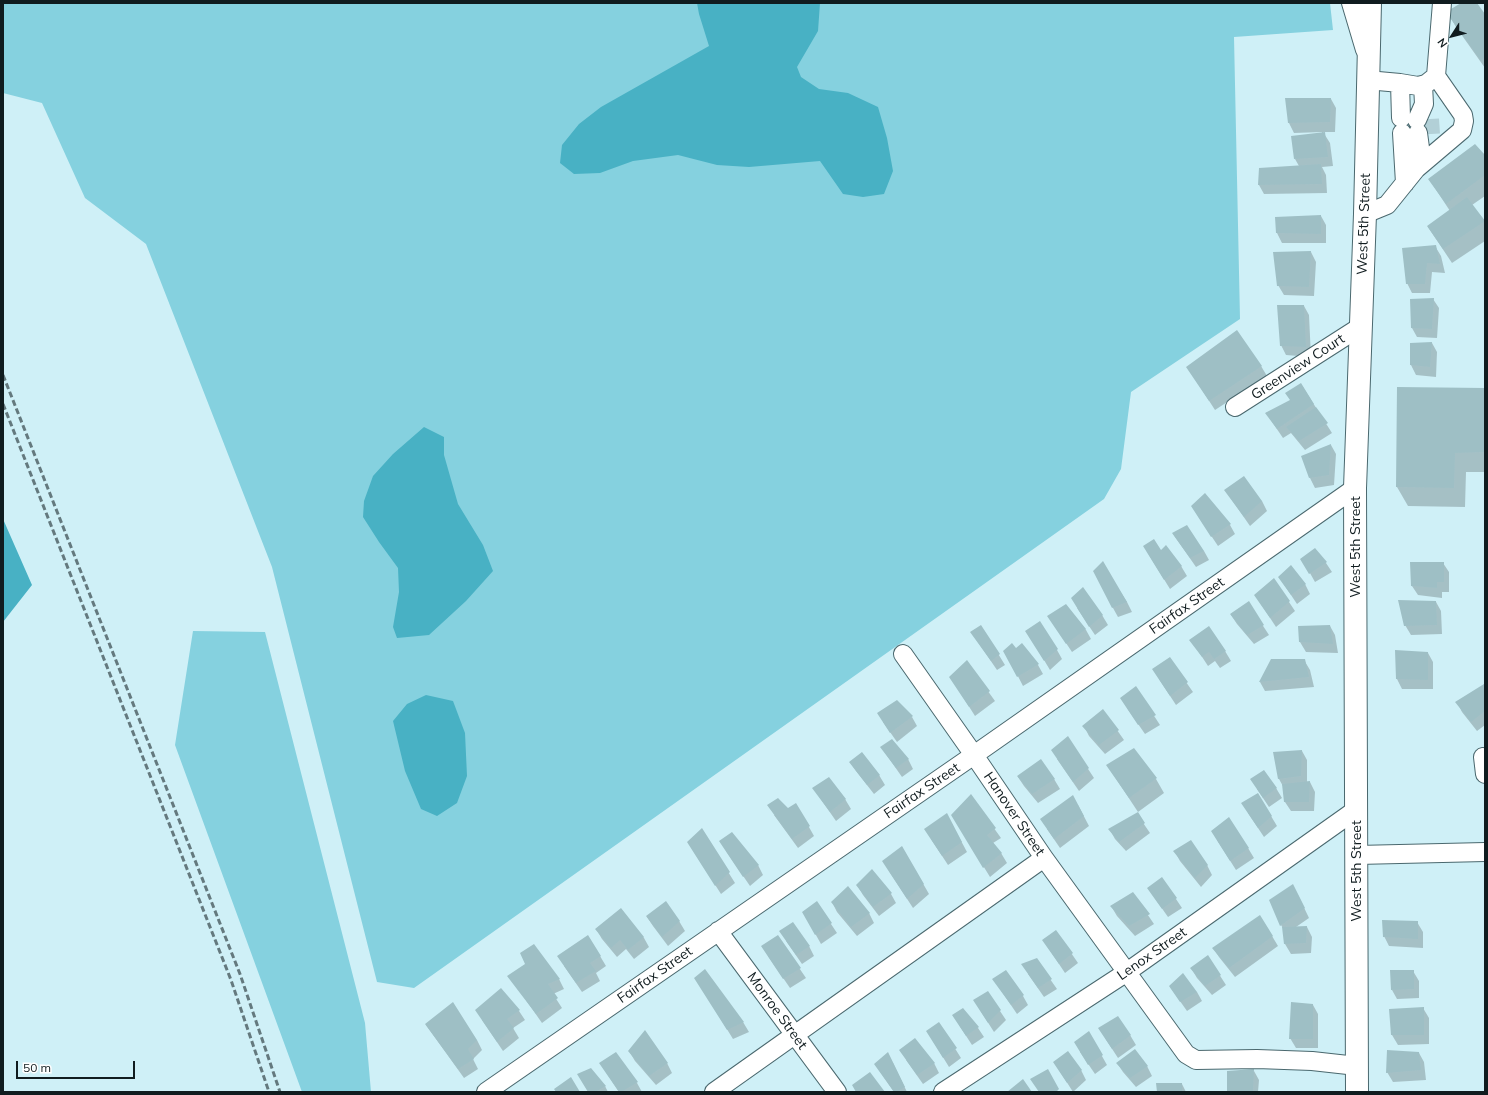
<!DOCTYPE html>
<style>
body{margin:0}
#map{position:relative;width:1488px;height:1095px;overflow:hidden;background:#cff0f7;font-family:Mulish,sans-serif}
canvas{display:block}
.frame{position:absolute;inset:0;border:4px solid #101c1f;pointer-events:none}
.north{position:absolute;left:1432px;top:16px;width:40px;height:40px;-webkit-text-stroke:3px #fff;paint-order:stroke;rotate:234deg;font-size:11px;font-weight:700;line-height:16px;text-align:center;color:#101c1f}
.north::after{content:'';display:block;margin:auto;width:14px;height:18px;background:#101c1f;clip-path:polygon(50% 0,100% 100%,50% 72%,0 100%)}
.scale{position:absolute;left:16px;top:1061px;width:119px;height:18px;box-sizing:border-box;border:2px solid #101c1f;border-top:0;padding-left:5px;font-size:12px;line-height:14px;white-space:nowrap;color:#101c1f;-webkit-text-stroke:3px #fff;paint-order:stroke}
</style>
<div id="map">
<canvas width="1488" height="1095"></canvas>
<div class="frame"></div>
<div class="north">N</div>
<div class="scale">50 m</div>
</div>
<script>
const ctx = document.querySelector('canvas').getContext('2d');
ctx.lineJoin = 'round';
function fillPath(path, color) {
  ctx.fillStyle = color;
  ctx.fill(path, 'evenodd');
}
function toPath(rows) {
  const path = new Path2D();
  for (const r of rows) {
    path.moveTo(r[0], r[1]);
    for (let i = 2; i < r.length; i += 2) path.lineTo(r[i], r[i + 1]);
  }
  return path;
}
function stroke(path, color, width, dash) {
  ctx.strokeStyle = color;
  ctx.lineWidth = width;
  ctx.lineCap = dash ? 'butt' : 'round';
  ctx.setLineDash(dash || []);
  ctx.stroke(path);
}
function write(font, color, halo, rows, align = 'center') {
  ctx.font = font + ' Mulish,sans-serif';
  ctx.lineWidth = 4;
  ctx.setLineDash([]);
  ctx.textBaseline = 'middle';
  ctx.strokeStyle = halo;
  ctx.fillStyle = color;
  for (const [text, x, y, turn = 0] of rows) {
    ctx.save();
    ctx.translate(x, y);
    ctx.rotate((+turn || 0) * Math.PI / 180);
    ctx.textAlign = isNaN(turn) ? turn : align;
    if (halo) ctx.strokeText(text, 0, 0);
    ctx.fillText(text, 0, 0);
    ctx.restore();
  }
}
fillPath(toPath([
 [3,3,1330,3,1333,30,1234,37,1240,319,1131,392,1121,469,1104,499,414,988,377,982,272,567,146,244,85,198,42,103,3,93],
 [193,631,265,632,365,1023,371,1092,302,1092,175,745]
]), '#85d1df');
fillPath(toPath([
 [697,3,820,3,818,31,797,67,801,77,819,89,848,93,878,107,887,138,893,171,884,194,863,197,843,194,820,161,749,167,717,165,678,155,633,161,600,173,574,174,560,163,562,145,579,124,601,107,709,46,699,14],
 [424,427,444,437,444,455,458,504,483,545,493,571,466,601,429,635,397,638,393,627,399,592,398,568,379,542,363,517,364,501,373,476,393,454],
 [3,519,32,585,3,622],
 [426,695,453,701,465,733,467,776,457,803,437,816,421,809,405,771,393,721,407,704]
]), '#48b1c4');
fillPath(toPath([
 [1463,3,1476,3,1485,16,1485,68,1456,27,1447,12],
 [1286,99,1331,99,1336,108,1335,132,1323,132,1330,143,1333,166,1322,167,1326,175,1327,193,1264,194,1259,185,1299,166,1295,159,1322,134,1322,132,1294,133,1289,123],
 [1485,156,1485,196,1472,205,1485,221,1485,241,1452,263,1428,227,1450,211,1429,179],
 [1321,216,1326,225,1326,243,1282,243,1277,233,1276,218],
 [1435,246,1441,256,1445,273,1432,272,1430,293,1412,293,1407,283],
 [1311,252,1316,262,1314,296,1284,295,1278,285],
 [1433,299,1439,308,1437,338,1417,337,1412,328],
 [1304,306,1309,315,1311,357,1286,355,1281,345],
 [1432,343,1437,352,1436,377,1416,375,1411,365,1411,344],
 [1261,366,1267,376,1215,410,1193,376],
 [1301,384,1332,433,1305,450,1291,433,1283,438,1266,413,1291,401],
 [1485,389,1485,472,1466,472,1465,507,1408,506,1397,487],
 [1331,445,1336,454,1334,485,1315,488,1310,478,1302,457],
 [1225,490,1262,501,1267,511,1250,526],
 [1205,495,1230,525,1235,534,1218,546,1198,516],
 [1173,534,1204,551,1209,560,1196,567],
 [1315,549,1326,563,1332,572,1315,582,1302,559],
 [1161,551,1181,566,1187,576,1170,589,1149,555],
 [1102,563,1127,602,1132,612,1118,617,1113,608],
 [1443,563,1449,572,1449,592,1442,592,1442,598,1418,595,1412,586],
 [1279,577,1305,584,1310,594,1297,604],
 [1255,595,1289,602,1295,611,1276,627],
 [1436,602,1441,611,1442,634,1411,635,1405,625],
 [1248,603,1269,635,1254,644,1237,624,1231,615],
 [1066,605,1086,630,1091,639,1072,652,1054,625],
 [1077,608,1102,615,1108,625,1095,635],
 [981,626,1005,665,997,670,971,632],
 [1330,626,1335,635,1338,653,1306,652,1300,642,1299,627],
 [1032,640,1057,650,1062,659,1050,670],
 [1191,640,1225,651,1231,661,1220,668,1215,661,1208,666],
 [1022,645,1038,665,1043,674,1023,686,1005,651,1016,649],
 [1428,653,1433,662,1433,689,1402,689,1397,679],
 [1169,658,1193,692,1176,705,1159,679],
 [1272,660,1304,660,1310,670,1314,687,1265,691,1260,682],
 [967,662,995,701,975,716,956,686],
 [1485,687,1485,725,1477,731,1462,712,1457,702],
 [1136,688,1160,725,1145,734,1127,708],
 [1103,710,1124,740,1105,754,1089,736,1084,726],
 [912,717,917,726,897,742,883,722],
 [1067,737,1094,778,1079,791,1057,759],
 [881,747,908,759,913,769,902,777],
 [1302,751,1307,760,1307,783,1310,782,1315,792,1314,811,1291,811,1285,802,1284,788,1279,779,1274,753],
 [850,762,879,775,885,785,874,794,856,771],
 [1107,765,1156,779,1164,793,1138,812],
 [1018,777,1054,779,1060,789,1038,803,1024,786],
 [813,788,845,799,851,809,836,821],
 [1276,788,1282,798,1269,807,1257,789],
 [971,796,1001,838,993,843,1001,853,1007,863,990,877,958,825],
 [796,804,814,836,798,848,774,815,788,810],
 [1078,805,1089,826,1060,848,1047,829],
 [1248,813,1271,816,1277,826,1264,837],
 [1137,814,1150,833,1126,851,1115,839,1110,830],
 [952,824,967,852,948,865,931,839],
 [702,830,735,883,721,894,694,852],
 [1217,840,1248,848,1254,858,1236,870],
 [902,847,929,894,913,908,889,871],
 [726,851,758,865,763,875,750,886],
 [1175,852,1207,865,1212,875,1201,887,1180,861],
 [1162,878,1182,908,1168,917,1154,897],
 [857,885,891,894,896,903,879,916,863,895],
 [1133,893,1154,924,1135,936,1117,916,1111,906],
 [1298,895,1309,918,1296,927,1307,927,1312,937,1311,953,1291,954,1285,944,1284,930,1281,925],
 [832,902,869,913,874,923,857,936,837,912],
 [817,903,837,933,821,944,803,912],
 [621,909,644,938,649,947,634,959,626,949,617,957,602,939,596,929],
 [647,917,679,921,685,931,668,946,653,926],
 [1417,922,1423,932,1423,948,1389,946,1384,936],
 [1056,931,1078,963,1065,973,1043,940],
 [588,936,606,966,596,973,600,981,582,992,564,966],
 [1272,936,1278,946,1235,977,1219,957,1213,948],
 [778,937,806,978,790,988,768,956],
 [786,941,809,946,814,956,802,964],
 [1208,957,1226,985,1212,995,1197,978,1191,968],
 [1036,959,1057,989,1044,997,1028,974],
 [1413,971,1419,981,1419,998,1397,999,1392,990],
 [509,976,559,979,564,989,553,994,562,1008,542,1023],
 [994,980,1023,996,1028,1005,1017,1014],
 [701,987,743,1022,749,1032,733,1039],
 [1170,987,1197,992,1202,1001,1187,1011],
 [501,989,519,1011,525,1020,513,1028,519,1038,503,1051,482,1020],
 [988,993,1006,1020,994,1032,980,1010],
 [1313,1005,1318,1014,1318,1048,1296,1048,1290,1038],
 [1423,1008,1429,1018,1429,1044,1398,1045,1392,1035,1390,1010],
 [963,1009,978,1028,984,1037,972,1045,959,1025],
 [939,1023,961,1058,949,1067,933,1041],
 [426,1025,477,1040,482,1050,473,1059,478,1069,464,1078],
 [1130,1035,1136,1045,1118,1058,1105,1038],
 [1094,1042,1107,1065,1095,1074,1080,1052],
 [629,1051,667,1063,672,1073,656,1085,635,1061],
 [1419,1053,1424,1062,1426,1080,1393,1082,1387,1072],
 [906,1060,934,1063,939,1073,923,1084],
 [1054,1062,1081,1070,1086,1080,1073,1092],
 [893,1063,907,1092,894,1092,875,1064],
 [1117,1063,1147,1066,1152,1076,1136,1087,1123,1072],
 [1254,1071,1259,1080,1258,1092,1228,1092],
 [606,1072,637,1083,642,1092,619,1092],
 [1182,1084,1186,1092,1158,1092],
 [605,1086,608,1092,589,1092]
]), '#0003');
fillPath(toPath([
 [1461,3,1477,3,1485,14,1485,57,1481,61,1446,12],
 [1285,98,1331,98,1330,122,1288,123],
 [1325,132,1328,157,1294,159,1291,136],
 [1475,144,1485,155,1485,175,1446,204,1428,179],
 [1321,164,1322,184,1258,185,1259,168],
 [1467,197,1485,221,1443,249,1427,226],
 [1321,215,1321,234,1276,233,1275,217],
 [1436,245,1440,264,1427,263,1425,284,1406,284,1402,248],
 [1311,251,1309,287,1277,286,1273,252],
 [1434,298,1432,329,1411,328,1410,299],
 [1277,305,1304,305,1306,347,1280,346],
 [1237,330,1262,366,1209,401,1186,367],
 [1432,342,1430,367,1410,365,1410,343],
 [1301,383,1314,404,1277,429,1265,413,1290,400,1285,393],
 [1397,387,1485,388,1485,452,1455,453,1454,488,1396,487],
 [1316,407,1328,423,1299,441,1286,427],
 [1331,444,1329,475,1309,478,1301,456],
 [1244,476,1262,501,1244,517,1224,490],
 [1205,493,1231,524,1211,537,1191,506],
 [1187,525,1204,551,1190,558,1172,533],
 [1154,539,1161,550,1166,545,1182,566,1164,580,1143,546],
 [1315,548,1327,562,1309,574,1300,559],
 [1103,561,1127,602,1112,608,1093,571],
 [1410,562,1444,562,1444,582,1437,582,1437,588,1411,586],
 [1291,565,1306,584,1291,595,1278,577],
 [1274,578,1290,601,1270,618,1254,595],
 [1083,587,1103,615,1089,627,1071,598],
 [1398,600,1436,601,1437,625,1404,626],
 [1249,601,1264,625,1247,635,1230,614],
 [1066,604,1086,629,1066,644,1047,616],
 [1040,621,1058,649,1044,661,1025,631],
 [981,625,1000,654,991,661,970,632],
 [1330,625,1333,644,1299,642,1298,626],
 [1209,626,1226,651,1214,659,1209,652,1202,657,1189,640],
 [1012,643,1016,648,1022,643,1039,664,1017,677,1003,651],
 [1395,650,1428,652,1428,680,1396,679],
 [1170,657,1188,682,1170,696,1152,669],
 [1271,659,1305,659,1309,677,1259,682],
 [967,660,990,691,969,707,949,677],
 [1484,684,1485,686,1485,711,1471,722,1455,702],
 [1136,686,1156,715,1138,725,1120,698],
 [897,700,913,716,890,733,877,713],
 [1103,709,1119,730,1099,745,1082,726],
 [1068,736,1089,768,1073,782,1051,750],
 [892,739,909,759,896,768,880,747],
 [1134,748,1157,778,1129,798,1106,765],
 [1302,750,1301,776,1278,779,1273,752],
 [862,752,880,775,867,785,849,762],
 [1041,759,1055,779,1032,794,1017,776],
 [1264,770,1277,788,1263,798,1250,779],
 [829,777,846,799,830,812,812,788],
 [1310,781,1309,802,1284,802,1282,784],
 [1258,793,1272,816,1258,828,1241,803],
 [971,794,996,828,987,835,1002,853,983,868,951,815],
 [1073,795,1084,816,1054,839,1040,819],
 [778,798,788,808,796,803,810,826,792,839,767,805],
 [1138,812,1145,823,1119,842,1108,829],
 [947,813,962,842,942,856,924,829],
 [1229,817,1249,848,1230,861,1211,831],
 [702,828,730,872,715,886,687,842],
 [732,832,759,865,743,877,719,841],
 [1191,840,1208,865,1195,878,1173,851],
 [902,846,924,884,907,899,882,861],
 [872,869,892,893,873,907,856,885],
 [1162,877,1177,898,1162,909,1147,888],
 [1293,884,1305,908,1280,926,1269,900],
 [848,886,870,913,851,927,831,902],
 [1133,892,1150,914,1129,926,1110,906],
 [666,901,680,921,662,937,646,916],
 [817,901,832,923,815,935,802,912],
 [621,908,644,937,628,950,620,940,611,948,595,929],
 [1260,915,1273,936,1229,968,1212,948],
 [1382,920,1418,921,1418,939,1383,937],
 [793,922,810,946,796,955,779,931],
 [1307,926,1306,943,1284,944,1282,927],
 [1056,930,1073,953,1059,964,1042,940],
 [588,935,601,956,590,963,596,971,576,983,557,956],
 [778,935,801,968,783,979,761,946],
 [534,944,560,979,548,984,558,998,536,1014,507,976,525,964,520,953],
 [1208,955,1221,975,1205,986,1190,968],
 [1037,958,1052,979,1038,988,1021,964],
 [705,969,744,1022,727,1030,694,978],
 [1006,970,1024,995,1011,1005,992,979],
 [1390,970,1414,970,1414,989,1391,990],
 [1183,973,1197,992,1180,1002,1169,986],
 [501,988,520,1010,507,1019,514,1028,497,1042,475,1010],
 [988,991,1001,1010,988,1023,973,1000],
 [453,1002,477,1040,468,1049,474,1059,458,1069,425,1024],
 [1291,1002,1313,1004,1313,1039,1289,1039],
 [1424,1007,1424,1035,1391,1035,1389,1009],
 [963,1008,979,1027,966,1036,952,1015],
 [1118,1016,1131,1035,1112,1049,1098,1028],
 [939,1022,957,1048,943,1058,926,1031],
 [645,1030,668,1063,649,1076,628,1051],
 [1089,1031,1103,1055,1088,1065,1074,1042],
 [915,1038,935,1063,917,1075,899,1050],
 [1135,1049,1148,1066,1130,1078,1116,1063],
 [1387,1050,1419,1052,1421,1070,1386,1073],
 [1068,1051,1082,1070,1067,1083,1053,1062],
 [616,1052,638,1082,621,1092,619,1092,599,1063],
 [888,1052,905,1087,897,1092,894,1092,874,1064],
 [591,1068,606,1086,595,1092,588,1092,577,1074],
 [1048,1069,1059,1089,1056,1092,1039,1092,1030,1079],
 [1254,1069,1253,1092,1227,1092,1227,1071],
 [870,1072,885,1092,856,1092,852,1085],
 [571,1077,580,1092,556,1092,554,1089],
 [1023,1079,1032,1092,1007,1092],
 [1156,1083,1182,1083,1182,1092,1157,1092]
]), '#9ebfc5');
stroke(toPath([
 [1430,119,1431,134]
]), '#b2d0d7', 18, [18, 9]);
const minor = toPath([
 [1351,3,1365,50],
 [1367,80,1400,83,1418,86,1426,84,1436,76,1442,3],
 [1400,83,1401,118],
 [1417,120,1424,104,1423,85],
 [1402,133,1405,183],
 [1418,133,1422,163],
 [1365,214,1387,205,1416,169,1462,130,1464,121,1463,115,1436,76],
 [1235,407,1360,327],
 [903,654,974,755,1044,858,1186,1054,1196,1060,1257,1059,1312,1061,1357,1066],
 [1483,757,1485,774],
 [1357,855,1485,852],
 [718,931,837,1092],
 [486,1092,974,755,1355,488],
 [714,1092,1044,858],
 [943,1092,1127,972,1357,809]
]);
const major = toPath([
 [1357,1092,1355,488,1365,214,1370,3]
]);
stroke(minor, '#4a686e', 20);
stroke(major, '#4a686e', 24);
stroke(minor, '#fff', 18);
stroke(major, '#fff', 22);
stroke(toPath([
 [3,375,240,974,280,1092],
 [3,404,231,980,269,1092]
]), '#64797e', 3, [6, 3]);
write('14px', '#101c1f', '#fff', [
 ["West 5th Street",1364,224,-88],
 ["Greenview Court",1298,367,-33],
 ["West 5th Street",1356,547,-90],
 ["Fairfax Street",1187,606,-35],
 ["Fairfax Street",922,791,-34],
 ["Hanover Street",1014,814,56],
 ["West 5th Street",1357,871,-90],
 ["Lenox Street",1152,954,-35],
 ["Fairfax Street",655,975,-35],
 ["Monroe Street",777,1011,54]
]);
</script>
